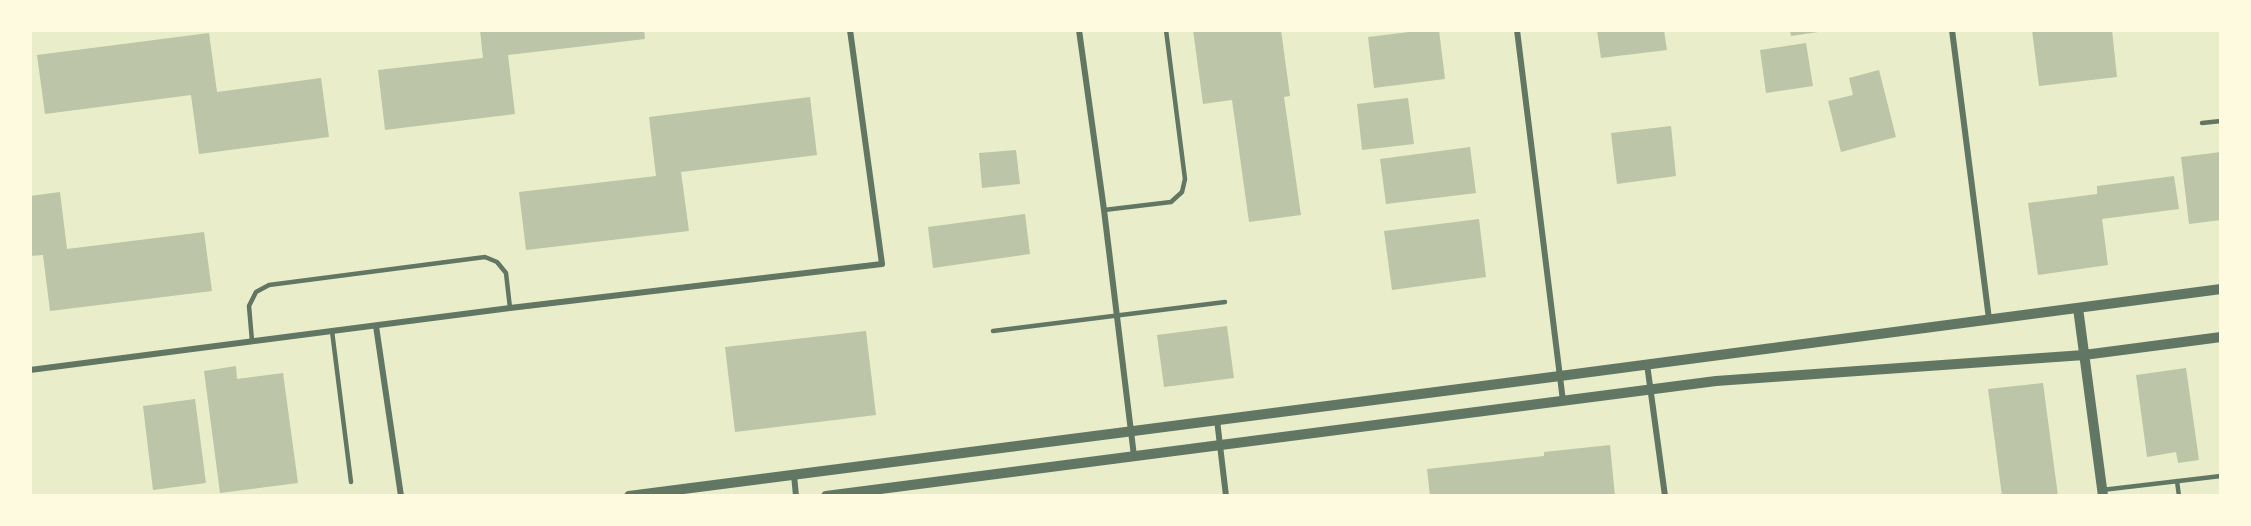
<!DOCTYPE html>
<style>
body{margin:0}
#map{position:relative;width:2251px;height:526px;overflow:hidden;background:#e9edc9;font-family:Arial,sans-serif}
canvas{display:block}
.frame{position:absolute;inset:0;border:32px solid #fefae0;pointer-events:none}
</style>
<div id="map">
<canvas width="2251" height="526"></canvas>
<div class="frame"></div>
</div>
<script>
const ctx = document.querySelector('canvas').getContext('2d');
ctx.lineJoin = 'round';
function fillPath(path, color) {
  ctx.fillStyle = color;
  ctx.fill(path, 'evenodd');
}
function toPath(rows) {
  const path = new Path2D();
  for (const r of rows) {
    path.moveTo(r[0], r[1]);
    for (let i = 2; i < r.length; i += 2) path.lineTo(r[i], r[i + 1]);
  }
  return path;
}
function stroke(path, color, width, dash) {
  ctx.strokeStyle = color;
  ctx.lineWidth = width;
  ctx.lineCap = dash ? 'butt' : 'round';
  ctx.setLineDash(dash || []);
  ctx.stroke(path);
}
fillPath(toPath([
 [480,30,644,30,645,39,508,55,515,114,385,130,378,70,483,58],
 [1193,30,1281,30,1290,96,1284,97,1301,215,1249,222,1232,100,1203,104],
 [1426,30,1439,30,1445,79,1374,88,1368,37],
 [1597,30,1664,30,1667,50,1601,58],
 [1790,30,1825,30,1825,31,1791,36],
 [2032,30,2112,30,2117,77,2039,86],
 [209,33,217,92,321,78,329,137,199,154,191,95,45,114,37,55],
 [1806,43,1813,86,1766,93,1760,50],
 [1879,70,1896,137,1841,152,1828,101,1853,95,1849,78],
 [810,97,817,155,681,172,689,231,526,250,519,192,656,176,649,117],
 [1408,98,1414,144,1362,150,1357,104],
 [1671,126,1676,176,1617,184,1611,133],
 [1470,147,1476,193,1386,204,1380,159],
 [1016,150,1020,184,982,188,979,153],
 [2221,152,2221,220,2189,224,2181,157],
 [2174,176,2179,209,2102,219,2108,265,2038,275,2028,203,2097,194,2097,186],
 [60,192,67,249,204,232,212,291,50,311,43,255,30,256,30,196],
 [1025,214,1030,254,933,268,928,227],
 [1479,219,1486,277,1392,290,1384,231],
 [1227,326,1234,378,1164,387,1157,335],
 [866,331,876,415,735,432,725,347],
 [236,366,237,379,283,373,298,483,220,493,204,371],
 [2186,368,2199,460,2178,463,2176,452,2147,457,2136,375],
 [2043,383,2058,496,2002,496,1988,389],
 [195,399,206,483,153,490,143,406],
 [1610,445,1615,496,1430,496,1427,469,1544,456,1544,452]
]), '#bcc5a7');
stroke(toPath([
 [2202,123,2221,121],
 [1104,210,1171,202,1182,192,1185,179,1166,30],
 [332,331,351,482],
 [993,331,1225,302],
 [252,341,249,306,256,292,269,285,485,257,497,262,506,273,510,308],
 [2177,481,2179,496],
 [2102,490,2221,476]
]), '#617663', 4.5);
stroke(toPath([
 [1079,30,1104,210,1134,456],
 [1517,30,1563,401],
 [1952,30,1989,319],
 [376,326,401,496],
 [1647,364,1665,496],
 [30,370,510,308,882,264,850,30],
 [1217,420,1226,496],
 [794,475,796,496]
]), '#617663', 6);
stroke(toPath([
 [2078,308,2103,496],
 [629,496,1560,376,2221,289],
 [826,496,1716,381,2084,355,2221,337]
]), '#617663', 10);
</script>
